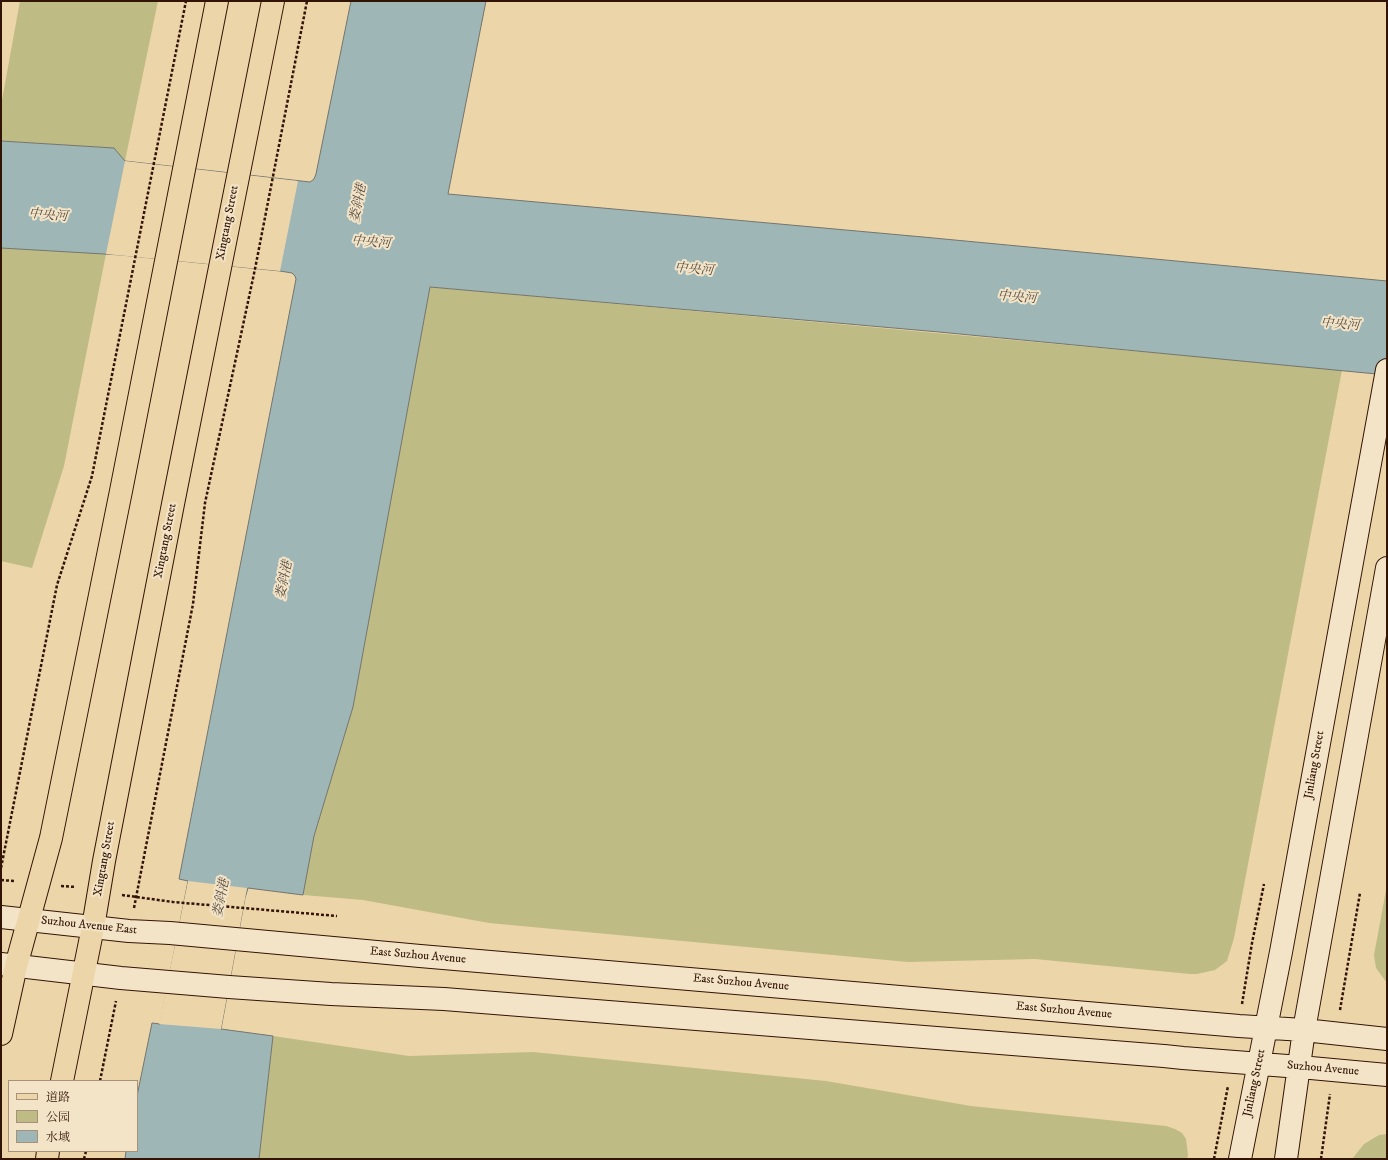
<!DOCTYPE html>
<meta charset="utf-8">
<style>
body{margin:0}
#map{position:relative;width:1388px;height:1160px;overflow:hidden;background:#edd5aa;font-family:"IM FELL DW Pica","Noto Serif SC",serif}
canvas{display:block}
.frame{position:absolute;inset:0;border:2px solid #321404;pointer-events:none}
.legend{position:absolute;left:8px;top:1080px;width:130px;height:72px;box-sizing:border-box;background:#f3e4c8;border:1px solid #a6917a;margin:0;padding:5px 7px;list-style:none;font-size:12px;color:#321404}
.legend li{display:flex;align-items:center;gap:8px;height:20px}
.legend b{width:20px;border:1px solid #a6917a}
</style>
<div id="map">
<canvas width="1388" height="1160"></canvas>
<div class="frame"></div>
<ul class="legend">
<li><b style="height:5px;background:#edd5aa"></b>道路</li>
<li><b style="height:11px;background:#bebc84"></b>公园</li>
<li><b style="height:11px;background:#9eb6b5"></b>水域</li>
</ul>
</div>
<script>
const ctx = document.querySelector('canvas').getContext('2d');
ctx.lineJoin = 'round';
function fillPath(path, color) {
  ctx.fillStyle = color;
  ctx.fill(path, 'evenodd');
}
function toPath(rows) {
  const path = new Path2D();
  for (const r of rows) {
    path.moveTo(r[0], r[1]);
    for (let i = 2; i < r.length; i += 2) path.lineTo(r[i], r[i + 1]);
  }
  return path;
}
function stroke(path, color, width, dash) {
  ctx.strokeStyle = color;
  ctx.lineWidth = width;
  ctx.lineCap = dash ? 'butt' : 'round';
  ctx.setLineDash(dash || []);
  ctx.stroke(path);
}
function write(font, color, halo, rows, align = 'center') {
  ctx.font = font + ' "IM FELL DW Pica","Noto Serif SC",serif';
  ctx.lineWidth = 4;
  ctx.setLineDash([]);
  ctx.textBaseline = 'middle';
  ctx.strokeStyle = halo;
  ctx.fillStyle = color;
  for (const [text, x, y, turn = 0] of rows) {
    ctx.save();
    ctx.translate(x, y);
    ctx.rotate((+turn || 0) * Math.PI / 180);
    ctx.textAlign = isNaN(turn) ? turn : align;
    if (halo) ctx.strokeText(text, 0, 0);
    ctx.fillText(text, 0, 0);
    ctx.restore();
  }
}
fillPath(toPath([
 [20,1,158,1,125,161,114,148,1,141,1,100,2,100],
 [1,248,106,254,64,466,32,568,1,561],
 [430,287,1342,370,1234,938,1227,961,1215,970,1197,974,1190,974,1035,959,908,962,489,923,363,900,303,895,314,836,353,707],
 [1387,885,1387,983,1376,968,1374,955],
 [273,1036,409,1056,533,1052,826,1081,971,1106,1166,1126,1175,1129,1182,1133,1186,1139,1188,1155,1187,1159,259,1159],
 [1387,1134,1387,1159,1352,1159,1364,1144,1379,1135]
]), '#bebc84');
const water = toPath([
 [351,1,486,1,448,194,923,237,1387,281,1387,375,939,332,430,287,353,707,314,836,303,895,248,888,245,898,221,1029,273,1036,259,1159,125,1159,126,1151,137,1151,137,1096,152,1023,160,1024,188,881,179,879,296,279,295,276,292,273,280,271,121,255,1,248,1,141,114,148,125,161,310,182,314,179,316,174,351,1]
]);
fillPath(water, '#9eb6b5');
stroke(water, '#73756e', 1);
fillPath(toPath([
 [125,161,298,181,280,271,106,254],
 [188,881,247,888,221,1029,159,1024]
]), '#edd5aa');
const secondary = toPath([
 [1,917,129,931,170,933,420,956,1239,1026,1304,1030,1387,1039],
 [1,964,121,978,229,987,331,994,444,999,1164,1056,1183,1058,1300,1067,1387,1075],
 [1240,1159,1281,952,1387,370],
 [1286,1159,1304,1030,1387,568]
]);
const primary = toPath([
 [1,1034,16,966,51,838,121,491,217,1],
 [62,1081,93,927,104,861,173,504,273,1],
 [47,1159,48,1151]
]);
stroke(secondary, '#321404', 24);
stroke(primary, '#321404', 24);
stroke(toPath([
 [1,868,57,585,92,476,186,1],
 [1,880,14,881],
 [61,886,76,887],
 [122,895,173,902,337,916],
 [134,908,193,604,205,503,255,269,307,1],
 [1242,1004,1252,943,1264,884],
 [1340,1010,1360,893],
 [100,1081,116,1001],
 [84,1159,86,1151],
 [1214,1159,1228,1086],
 [1321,1159,1330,1094]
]), '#321404', 2.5, [3, 2]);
stroke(secondary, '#f3e4c8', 22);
stroke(primary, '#edd5aa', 22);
write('12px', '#321404', '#f3e4c8', [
 ["Xingtang Street",228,223,-79],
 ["Xingtang Street",166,541,-79],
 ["Jinliang Street",1315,765,-80],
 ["Xingtang Street",105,859,-80],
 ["Suzhou Avenue East",89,926,6],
 ["East Suzhou Avenue",418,956,5],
 ["East Suzhou Avenue",741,983,5],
 ["East Suzhou Avenue",1064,1011,5],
 ["Suzhou Avenue",1323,1069,5],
 ["Jinliang Street",1255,1083,-78]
]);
write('italic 13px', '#584d42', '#f3e4c8', [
 ["娄斜港",359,203,-79],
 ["中央河",48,216,5],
 ["中央河",371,243,5],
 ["中央河",694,270,5],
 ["中央河",1017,298,5],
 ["中央河",1340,325,5],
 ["娄斜港",285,580,-79],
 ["娄斜港",222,898,-79]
]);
</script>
